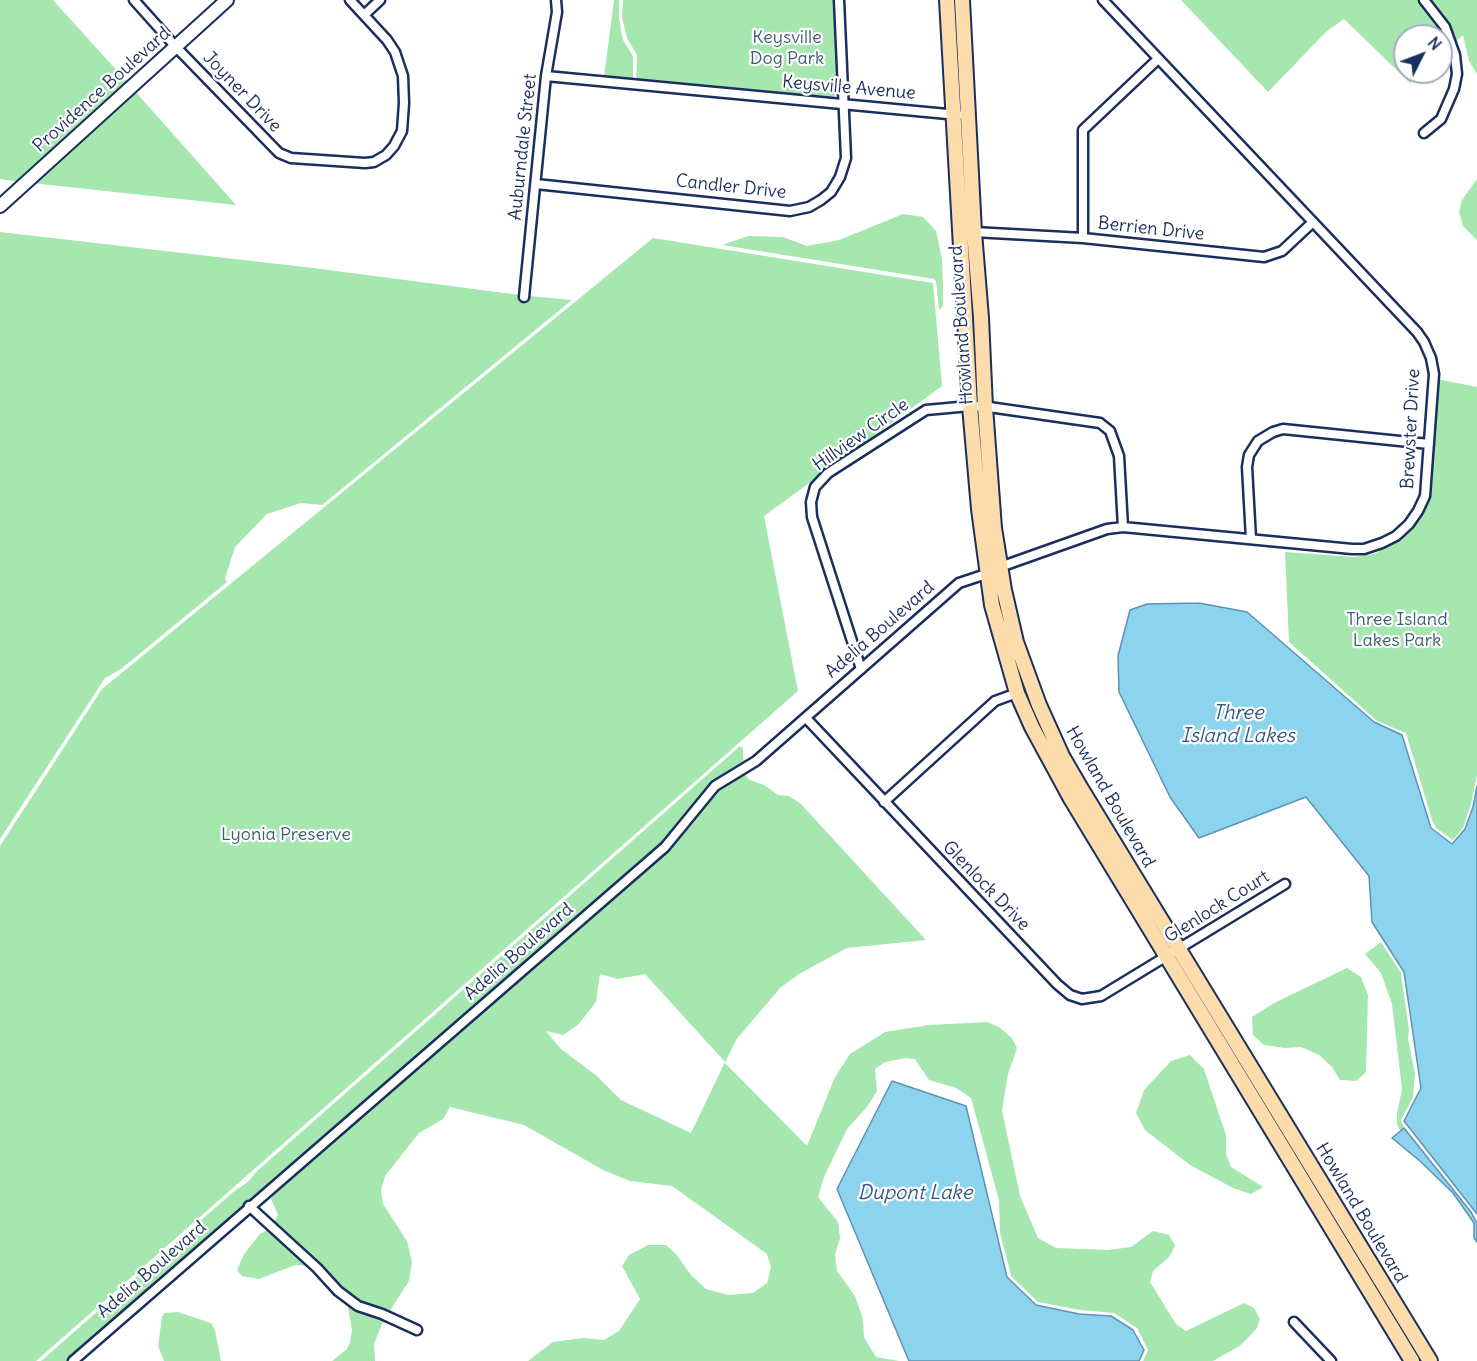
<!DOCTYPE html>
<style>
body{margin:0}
#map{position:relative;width:1477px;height:1361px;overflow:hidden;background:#fff;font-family:Delius,sans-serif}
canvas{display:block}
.north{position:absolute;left:1393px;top:24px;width:60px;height:60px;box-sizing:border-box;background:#fff;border:2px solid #a4acbf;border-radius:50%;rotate:48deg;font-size:16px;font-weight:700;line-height:24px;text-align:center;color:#1b2f5e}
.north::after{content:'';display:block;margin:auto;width:21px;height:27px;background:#1b2f5e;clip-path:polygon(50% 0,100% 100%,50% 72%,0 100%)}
</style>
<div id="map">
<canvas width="1477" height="1361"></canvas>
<div class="north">N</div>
</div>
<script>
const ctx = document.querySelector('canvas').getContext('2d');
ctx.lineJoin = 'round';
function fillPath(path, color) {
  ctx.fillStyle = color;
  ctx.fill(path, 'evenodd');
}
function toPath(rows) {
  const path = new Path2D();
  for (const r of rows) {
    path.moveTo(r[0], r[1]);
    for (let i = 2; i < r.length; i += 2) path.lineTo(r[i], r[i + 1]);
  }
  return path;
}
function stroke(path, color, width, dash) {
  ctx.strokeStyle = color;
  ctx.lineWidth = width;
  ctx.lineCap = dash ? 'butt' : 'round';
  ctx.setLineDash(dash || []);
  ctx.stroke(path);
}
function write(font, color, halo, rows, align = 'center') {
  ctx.font = font + ' Delius,sans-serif';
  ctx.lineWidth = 4.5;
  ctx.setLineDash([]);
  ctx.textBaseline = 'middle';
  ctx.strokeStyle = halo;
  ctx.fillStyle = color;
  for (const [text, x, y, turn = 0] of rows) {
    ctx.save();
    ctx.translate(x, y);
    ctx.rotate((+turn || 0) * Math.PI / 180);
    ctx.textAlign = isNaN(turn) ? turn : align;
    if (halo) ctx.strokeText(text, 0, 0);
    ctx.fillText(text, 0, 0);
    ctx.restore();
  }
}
fillPath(toPath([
 [0,0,53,0,129,84,21,182,0,179],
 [614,0,619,0,619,18,623,40,633,56,633,80,604,77],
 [623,0,834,0,839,92,831,99,636,81,637,55,627,38,622,17],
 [1181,0,1417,0,1441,29,1448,48,1441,54,1441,36,1405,36,1405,72,1421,72,1410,83,1344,19,1326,32,1268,92],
 [1430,0,1477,0,1477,74,1469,61,1463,35,1455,42,1449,25],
 [134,90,236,205,31,183],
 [1477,179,1477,240,1463,226,1459,212,1462,200],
 [903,214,923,217,936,231,942,259,943,287,943,306,939,310,936,281,934,279,722,245,748,236,783,237,807,246,839,240],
 [0,232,313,268,520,295,520,301,528,301,529,296,572,300,322,505,301,503,267,514,235,547,225,578,227,582,121,669,105,678,0,839],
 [653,238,933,283,942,386,764,516,798,691,36,1361,0,1361,0,846,102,689],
 [1437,379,1477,387,1477,775,1471,804,1463,828,1453,840,1436,828,1432,820,1406,733,1377,721,1289,642,1285,552,1354,557,1374,554,1395,543,1410,530,1419,513],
 [740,746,743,748,744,774,750,780,764,785,778,795,789,796,800,803,926,940,847,948,799,974,780,988,736,1040,725,1063,807,1146,835,1077,850,1054,885,1032,929,1025,987,1022,999,1027,1012,1038,1017,1048,1008,1074,1002,1110,1020,1196,1038,1238,1056,1248,1108,1250,1131,1247,1153,1231,1169,1235,1175,1246,1169,1257,1153,1271,1150,1282,1176,1324,1186,1331,1244,1303,1254,1308,1260,1319,1257,1328,1241,1345,1213,1361,1143,1361,1148,1350,1137,1328,1114,1313,1080,1310,1038,1302,1011,1276,1010,1271,1000,1233,999,1200,971,1098,956,1088,929,1080,915,1059,906,1058,885,1062,875,1069,877,1091,867,1107,847,1129,824,1177,818,1197,838,1222,840,1238,835,1255,837,1271,855,1296,863,1319,864,1337,876,1357,899,1361,528,1361,553,1342,583,1338,604,1340,619,1331,640,1299,622,1266,629,1255,648,1245,666,1245,676,1254,691,1275,706,1289,728,1295,753,1293,767,1283,771,1267,767,1254,672,1186,630,1181,603,1170,524,1125,450,1107,443,1119,419,1133,385,1176,381,1190,383,1204,407,1241,412,1262,409,1281,389,1312,361,1302,341,1287,320,1264,274,1222,278,1215,271,1199,275,1189,255,1205,249,1200,67,1361,41,1361,232,1193,249,1181,256,1172],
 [600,974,618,979,645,974,725,1062,691,1133,621,1100,597,1076,561,1049,546,1031,563,1035,578,1025,596,1002],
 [1381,942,1401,973,1409,1030,1408,1039,1415,1073,1413,1097,1401,1120,1404,1128,1401,1132,1397,1125,1397,1113,1402,1089,1392,1004,1381,973,1365,954],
 [1347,968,1361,977,1368,995,1366,1072,1356,1081,1340,1080,1332,1067,1319,1055,1301,1047,1285,1048,1264,1045,1253,1035,1252,1017,1276,1002],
 [1190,1055,1204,1069,1226,1135,1226,1154,1231,1167,1263,1187,1251,1194,1233,1188,1190,1165,1145,1130,1136,1113,1144,1090,1171,1061],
 [268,1230,308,1266,295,1265,259,1279,242,1276,237,1270,244,1254,260,1234],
 [347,1302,356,1310,384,1319,374,1344,375,1361,332,1361,347,1349,350,1342,352,1330],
 [178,1312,211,1323,215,1330,221,1361,164,1361,158,1346,162,1317,164,1313]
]), '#a6e7b0');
const water = toPath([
 [1199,603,1247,612,1374,722,1402,735,1431,828,1452,844,1465,829,1473,807,1477,786,1477,1214,1404,1121,1421,1088,1404,972,1372,922,1369,876,1306,797,1199,838,1170,797,1119,692,1118,656,1130,610,1147,604,1199,603],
 [892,1081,966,1106,1007,1277,1036,1305,1079,1314,1111,1316,1133,1330,1144,1350,1139,1361,909,1361,837,1189,892,1081],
 [1404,1128,1471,1212,1477,1223,1477,1242,1474,1238,1474,1223,1453,1193,1421,1162,1392,1138,1404,1128]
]);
fillPath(water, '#8cd4ed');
stroke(water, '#5f92b4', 1.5);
const minor = toPath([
 [134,0,176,47,279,153,291,158,365,163,374,162,386,155,394,146,402,131,404,103,403,76,395,52,387,40,350,0],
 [1424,0,1445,27,1455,55,1457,74,1454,89,1441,119,1424,133],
 [364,15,380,0],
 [546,76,958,115],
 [536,184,790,211,809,207,821,200,831,192,840,177,846,158,839,0],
 [974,232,1083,238,1264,257,1282,251,1313,222],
 [1083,238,1083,130,1158,59],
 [524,297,546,76,557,12,556,0],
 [1251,539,1247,467,1249,455,1258,441,1273,432,1283,429,1429,444],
 [1000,567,1107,529,1123,527,1352,549,1364,549,1382,543,1396,536,1409,524,1418,511,1425,496,1434,374,1431,358,1424,342,1417,332,1103,0],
 [861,669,812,517,811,502,815,487,828,473,926,410,970,406,989,407,1100,423,1110,431,1119,456,1123,527],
 [806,718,1057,984,1070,995,1082,999,1101,996,1285,884],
 [884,802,995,701,1017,693],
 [249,1206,317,1268,338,1291,358,1306,382,1314,417,1330],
 [1294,1322,1331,1361],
 [73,1361,665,847,715,786,756,761,959,583,986,574]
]);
const secondary = toPath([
 [0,206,227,0]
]);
const primary = toPath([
 [947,0,970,406,979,509,992,605,1017,693,1032,727,1070,797,1412,1361],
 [962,0,974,232,981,318,985,407,994,528,1004,590,1016,642,1039,705,1062,756,1080,787,1430,1361]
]);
stroke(minor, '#1b2f5e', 13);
stroke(secondary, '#1b2f5e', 16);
stroke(primary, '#1b2f5e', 18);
stroke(minor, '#fff', 8);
stroke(secondary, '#fff', 12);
stroke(primary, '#fddcac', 14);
write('18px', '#3e5d72', '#fff', [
 ["Keysville",787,38],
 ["Dog Park",787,59],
 ["Three Island",1397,620],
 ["Lakes Park",1397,641],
 ["Lyonia Preserve",286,835]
]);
write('18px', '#1b2f5e', '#fff', [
 ["Keysville Avenue",849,88,5],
 ["Providence Boulevard",102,90,-42],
 ["Joyner Drive",242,92,46],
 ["Auburndale Street",523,147,-84],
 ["Candler Drive",731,187,6],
 ["Berrien Drive",1151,229,6],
 ["Howland Boulevard",962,325,-94],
 ["Brewster Drive",1411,429,-87],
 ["Hillview Circle",861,435,-35],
 ["Adelia Boulevard",880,630,-41],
 ["Howland Boulevard",1110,797,60],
 ["Glenlock Drive",986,886,46],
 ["Glenlock Court",1217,907,-32],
 ["Adelia Boulevard",519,952,-41],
 ["Howland Boulevard",1361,1213,59],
 ["Adelia Boulevard",152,1270,-41]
]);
write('italic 20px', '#375882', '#fff', [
 ["Three",1238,713],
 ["Island Lakes",1238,736],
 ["Dupont Lake",915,1193]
]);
</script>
